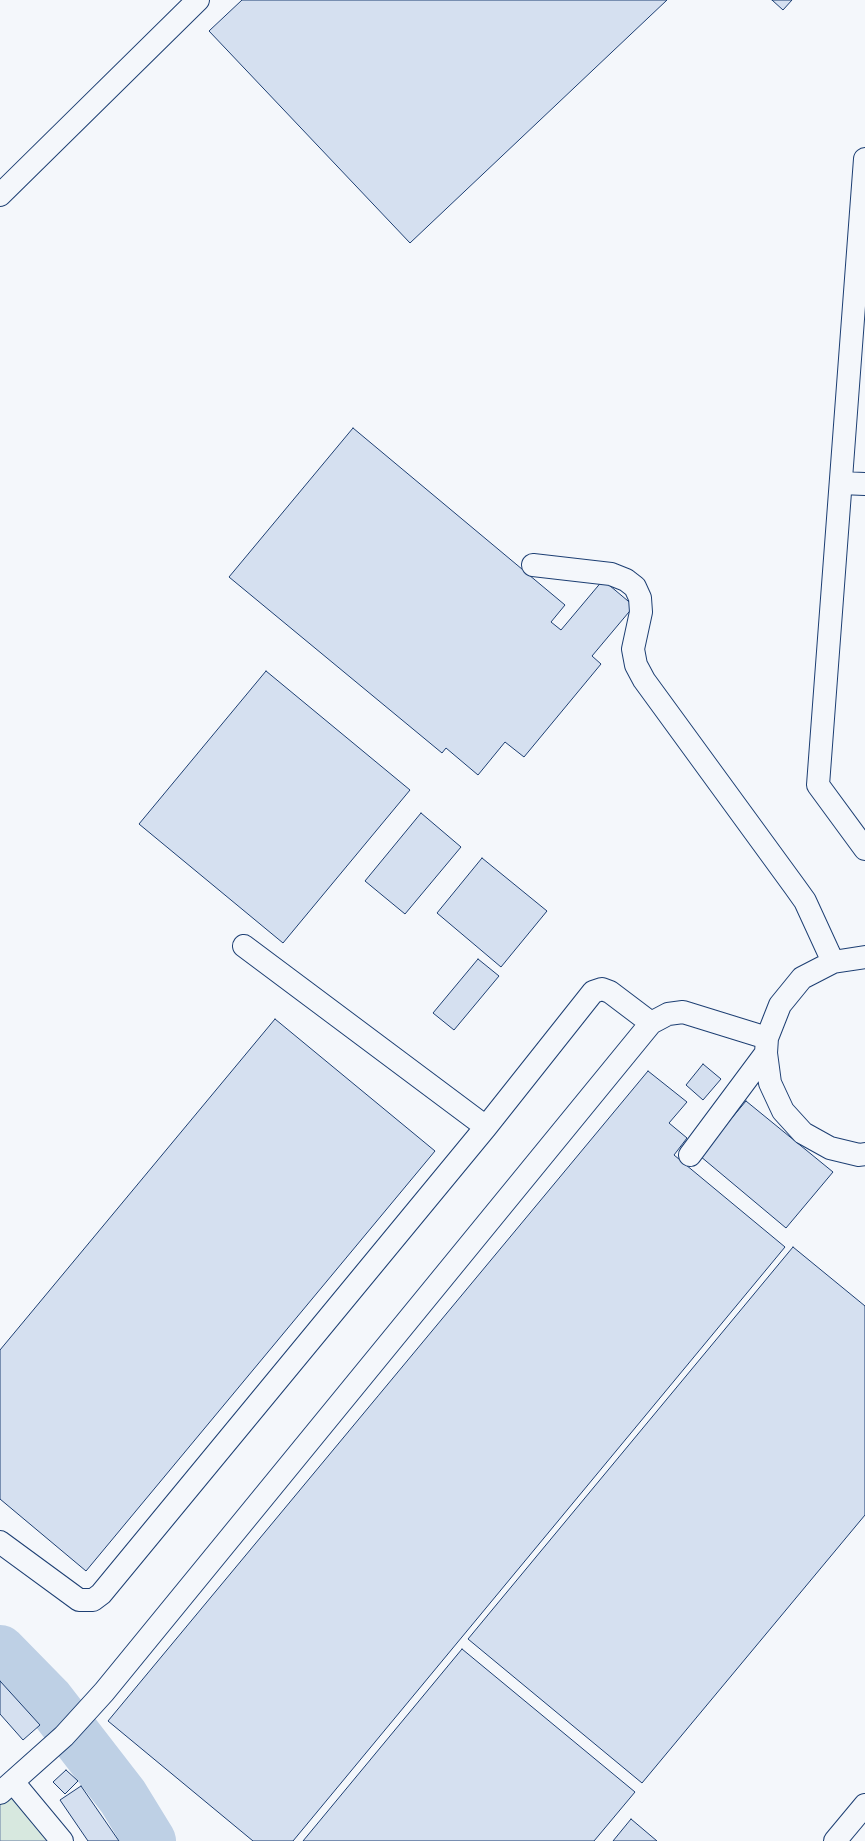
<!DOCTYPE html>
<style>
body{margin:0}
canvas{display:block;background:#f4f7fb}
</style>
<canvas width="865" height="1841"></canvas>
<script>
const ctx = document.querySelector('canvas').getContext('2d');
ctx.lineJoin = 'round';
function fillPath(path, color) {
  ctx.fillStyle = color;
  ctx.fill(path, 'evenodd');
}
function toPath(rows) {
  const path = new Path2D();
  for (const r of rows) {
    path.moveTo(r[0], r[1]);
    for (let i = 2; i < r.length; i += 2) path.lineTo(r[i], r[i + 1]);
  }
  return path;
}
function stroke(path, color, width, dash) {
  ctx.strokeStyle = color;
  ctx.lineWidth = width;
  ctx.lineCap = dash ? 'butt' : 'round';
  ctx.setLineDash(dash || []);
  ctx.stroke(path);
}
const green = toPath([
 [14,1785,59,1841,0,1841,0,1797,14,1785]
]);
fillPath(green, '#d7e8df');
stroke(green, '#687fa3', 1);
stroke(toPath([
 [0,1651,48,1700,123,1797,150,1841]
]), '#bed0e5', 52);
const building = toPath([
 [242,0,667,0,410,243,209,31,242,0],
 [772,0,792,0,783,10,772,0],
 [353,428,565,605,551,622,561,630,603,580,634,606,592,656,601,664,524,757,505,742,478,775,446,748,442,753,229,577,353,428],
 [266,671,410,790,283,943,139,824,266,671],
 [421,813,461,847,405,914,365,881,421,813],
 [482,858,547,911,501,967,437,913,482,858],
 [478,959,499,976,454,1030,433,1013,478,959],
 [275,1019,435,1151,86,1571,0,1499,0,1350,275,1019],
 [703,1064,721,1079,703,1100,686,1085,703,1064],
 [648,1071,687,1102,669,1123,687,1138,674,1155,785,1247,293,1841,253,1841,108,1721,648,1071],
 [746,1101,833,1172,786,1228,700,1156,746,1101],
 [793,1247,865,1306,865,1515,642,1783,468,1639,793,1247],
 [462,1649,635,1792,594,1841,303,1841,462,1649],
 [0,1681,40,1725,23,1740,0,1714,0,1681],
 [66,1770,78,1781,65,1794,53,1782,66,1770],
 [81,1786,119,1841,88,1841,60,1800,81,1786],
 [631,1819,657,1841,613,1841,631,1819]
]);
fillPath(building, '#d5e0f0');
stroke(building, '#1d3f73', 1);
const minor = toPath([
 [865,159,818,785,865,849],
 [0,195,198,0],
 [841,483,865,484],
 [533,565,611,574,626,580,635,587,640,598,641,612,633,649,636,665,644,680,795,887,805,901,833,962],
 [244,946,486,1127],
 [865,957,833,962,802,978,780,1005,767,1038,766,1053,770,1083,783,1111,803,1133,830,1148,859,1155,865,1154],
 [690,1155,766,1053],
 [0,1542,79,1600,93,1600,101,1594,486,1127,593,992,602,989,610,992,651,1023],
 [13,1782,62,1841],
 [0,1793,64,1736,104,1692,651,1023,668,1014,683,1012,767,1038],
 [835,1841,865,1805]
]);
stroke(minor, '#1d3f73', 24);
stroke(minor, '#f4f7fb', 22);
</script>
